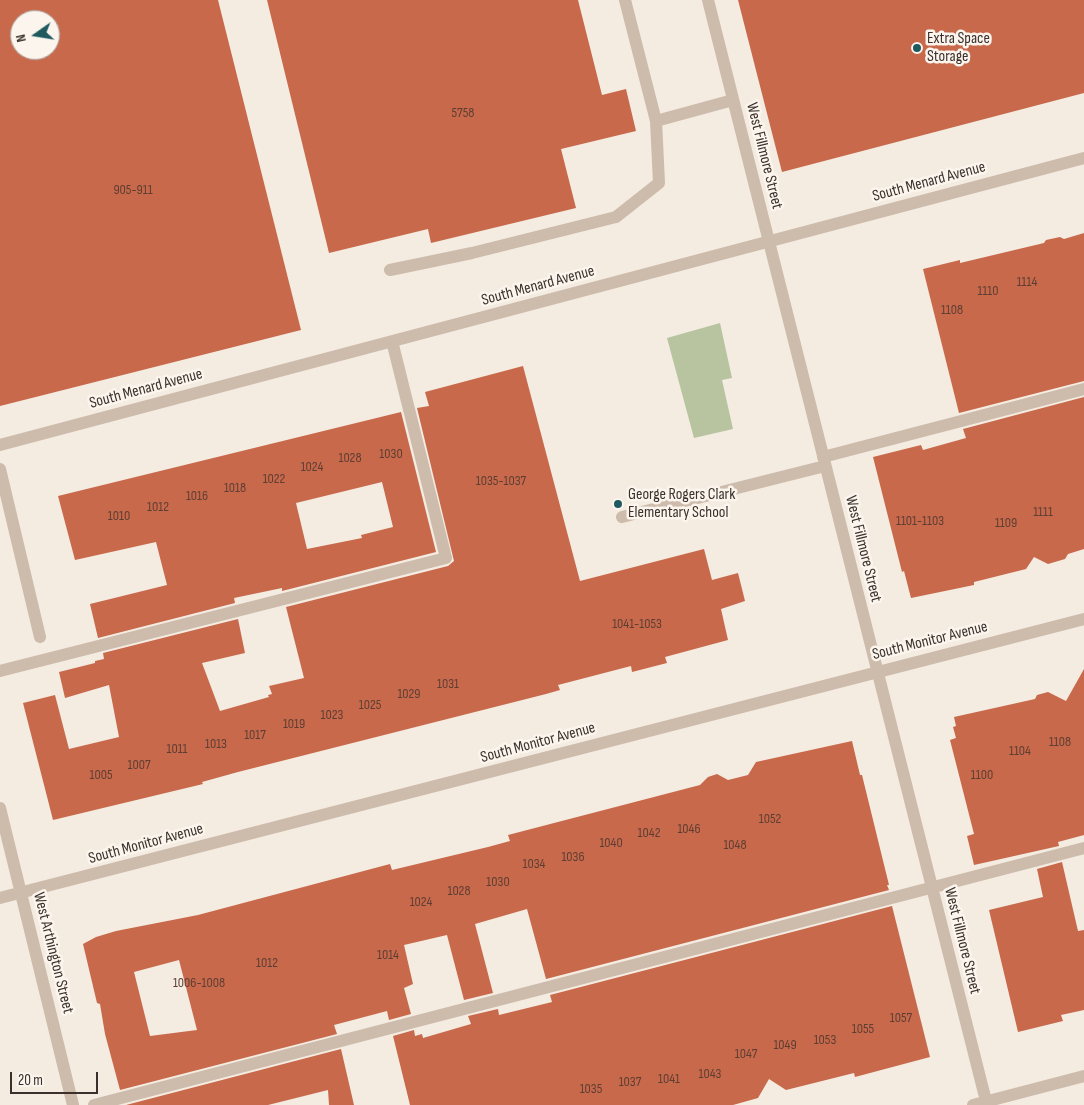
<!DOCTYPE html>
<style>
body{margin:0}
#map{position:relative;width:1084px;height:1105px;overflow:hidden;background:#f4ebe1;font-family:"Sofia Sans Condensed",sans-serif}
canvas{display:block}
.north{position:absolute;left:10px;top:10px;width:50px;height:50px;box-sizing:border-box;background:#fbf5ee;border:1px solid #aea6a0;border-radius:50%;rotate:257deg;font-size:14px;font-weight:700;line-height:20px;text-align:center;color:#3b302b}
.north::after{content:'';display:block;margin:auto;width:18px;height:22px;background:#1f5a5e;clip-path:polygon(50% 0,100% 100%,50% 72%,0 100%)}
.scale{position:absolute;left:10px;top:1072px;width:88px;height:22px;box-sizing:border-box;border:2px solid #3b302b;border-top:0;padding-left:6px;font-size:15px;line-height:18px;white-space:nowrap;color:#3b302b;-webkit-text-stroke:4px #fbf5ee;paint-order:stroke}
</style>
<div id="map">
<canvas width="1084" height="1105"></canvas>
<div class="north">N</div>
<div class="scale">20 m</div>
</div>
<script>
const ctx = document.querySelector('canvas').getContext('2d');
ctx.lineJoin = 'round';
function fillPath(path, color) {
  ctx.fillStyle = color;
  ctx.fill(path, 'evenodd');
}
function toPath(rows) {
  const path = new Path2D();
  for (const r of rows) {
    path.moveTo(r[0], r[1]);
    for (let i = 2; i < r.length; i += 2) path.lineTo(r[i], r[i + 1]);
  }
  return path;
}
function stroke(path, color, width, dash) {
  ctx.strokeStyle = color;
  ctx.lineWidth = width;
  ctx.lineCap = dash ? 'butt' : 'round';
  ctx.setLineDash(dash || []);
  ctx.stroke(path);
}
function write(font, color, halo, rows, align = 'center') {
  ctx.font = font + ' "Sofia Sans Condensed",sans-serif';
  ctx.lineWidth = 5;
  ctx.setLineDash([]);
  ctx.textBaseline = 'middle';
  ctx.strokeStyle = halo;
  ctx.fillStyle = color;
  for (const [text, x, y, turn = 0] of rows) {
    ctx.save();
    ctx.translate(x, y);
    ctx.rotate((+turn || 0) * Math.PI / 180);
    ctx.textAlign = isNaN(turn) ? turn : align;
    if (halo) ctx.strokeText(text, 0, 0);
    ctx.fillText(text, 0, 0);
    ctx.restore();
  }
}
fillPath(toPath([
 [720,323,732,378,722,380,733,429,694,438,667,338]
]), '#b8c4a0');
fillPath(toPath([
 [0,0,218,0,301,330,0,406],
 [20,20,50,20,50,50,20,50],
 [267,0,578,0,602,95,626,89,636,131,561,149,576,208,431,243,428,229,329,253],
 [738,0,1084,0,1084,93,782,172],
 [1084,233,1084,381,959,413,923,269,960,260,960,263,1044,243,1046,240,1060,237,1064,239],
 [523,366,580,581,704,549,712,580,738,573,745,601,721,609,728,640,665,657,667,663,632,672,631,666,558,685,560,690,546,694,238,772,202,782,203,784,53,820,23,703,55,695,69,749,119,737,109,685,65,698,59,672,95,663,95,661,104,659,103,653,238,619,245,653,202,663,220,711,269,697,268,695,272,694,269,686,304,678,286,607,448,566,454,561,417,408,429,406,425,392],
 [1084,397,1084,549,1068,554,1065,559,1048,564,1034,557,1026,569,974,582,974,585,911,598,904,571,902,572,873,457,921,445,923,450,966,438,963,429],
 [401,412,436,552,282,591,282,588,234,598,235,603,98,638,90,604,167,585,156,542,75,560,58,496],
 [382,482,393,527,361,535,362,538,307,549,296,503],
 [1084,669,1084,835,1058,842,1059,846,974,865,967,836,974,834,950,740,956,738,953,727,956,726,954,717,1035,699,1037,695,1048,692,1066,701],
 [852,741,860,775,862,775,889,885,887,885,889,890,546,979,527,909,475,924,493,993,464,1000,447,935,404,945,413,984,404,988,411,1014,389,1020,387,1011,334,1025,337,1034,120,1090,105,1034,100,1004,97,1003,83,944,96,937,116,931,198,915,390,864,392,870,488,847,510,841,508,835,700,785,708,777,717,774,728,780,748,775,756,762],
 [179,960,197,1030,150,1036,134,972],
 [1062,862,1078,931,1084,930,1084,1010,1061,1015,1063,1021,1018,1032,989,910,1043,897,1037,869],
 [892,906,930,1057,855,1077,854,1073,786,1090,769,1079,758,1098,733,1105,410,1105,393,1036,414,1030,415,1036,422,1034,423,1038,471,1024,468,1016,498,1009,499,1015,548,1003,552,1002,550,995],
 [341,1049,354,1105,329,1105,328,1090,268,1105,126,1105]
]), '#c8694b');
stroke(toPath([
 [625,0,656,121],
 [708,0,987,1105],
 [390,270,472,253,616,217,659,183,656,121,733,100],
 [0,445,1084,158],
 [823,457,1084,389],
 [0,469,40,637],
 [622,517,825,466],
 [0,671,446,558,392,341],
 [0,808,73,1105],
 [0,898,1084,619],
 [94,1105,1084,848],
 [973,1105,1084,1076]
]), '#cdbbac', 12);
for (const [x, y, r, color] of [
 [917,48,5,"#1f5a5e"],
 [618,504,5,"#1f5a5e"]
]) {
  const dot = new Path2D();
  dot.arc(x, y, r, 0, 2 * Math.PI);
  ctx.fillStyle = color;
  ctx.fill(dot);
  stroke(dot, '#fbf5ee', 2);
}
write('14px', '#5e3e33', null, [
 ["5758",463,113],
 ["905-911",133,190],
 ["1114",1027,282],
 ["1110",988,291],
 ["1108",952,310],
 ["1030",391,454],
 ["1028",350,458],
 ["1024",312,467],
 ["1022",274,479],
 ["1035-1037",501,481],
 ["1018",235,488],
 ["1016",197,496],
 ["1012",158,507],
 ["1111",1043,512],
 ["1010",119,516],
 ["1101-1103",920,521],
 ["1109",1006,523],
 ["1041-1053",637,624],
 ["1031",448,684],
 ["1029",409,694],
 ["1025",370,705],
 ["1023",332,715],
 ["1019",294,724],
 ["1017",255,735],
 ["1108",1060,742],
 ["1013",216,744],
 ["1011",177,749],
 ["1104",1020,751],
 ["1007",139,765],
 ["1005",101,775],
 ["1100",982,775],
 ["1052",770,819],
 ["1046",689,829],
 ["1042",649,833],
 ["1040",611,843],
 ["1048",735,845],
 ["1036",573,857],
 ["1034",534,864],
 ["1030",498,882],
 ["1028",459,891],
 ["1024",421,902],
 ["1014",388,955],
 ["1012",267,963],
 ["1006-1008",199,983],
 ["1057",901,1018],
 ["1055",863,1029],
 ["1053",825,1040],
 ["1049",785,1045],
 ["1047",746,1054],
 ["1043",710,1074],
 ["1041",669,1079],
 ["1037",630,1082],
 ["1035",591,1089]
]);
write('16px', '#3b302b', '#fbf5ee', [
 ["Extra Space",927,39],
 ["Storage",927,57],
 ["George Rogers Clark",628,495],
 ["Elementary School",628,513]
], 'left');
write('16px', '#3b302b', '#fbf5ee', [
 ["West Fillmore Street",764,156,76],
 ["South Menard Avenue",929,182,-15],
 ["South Menard Avenue",538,286,-15],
 ["South Menard Avenue",146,389,-15],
 ["West Fillmore Street",863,549,76],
 ["South Monitor Avenue",930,641,-14],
 ["South Monitor Avenue",538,743,-15],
 ["South Monitor Avenue",146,844,-15],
 ["West Fillmore Street",962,941,76],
 ["West Arthington Street",53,953,76]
]);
</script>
